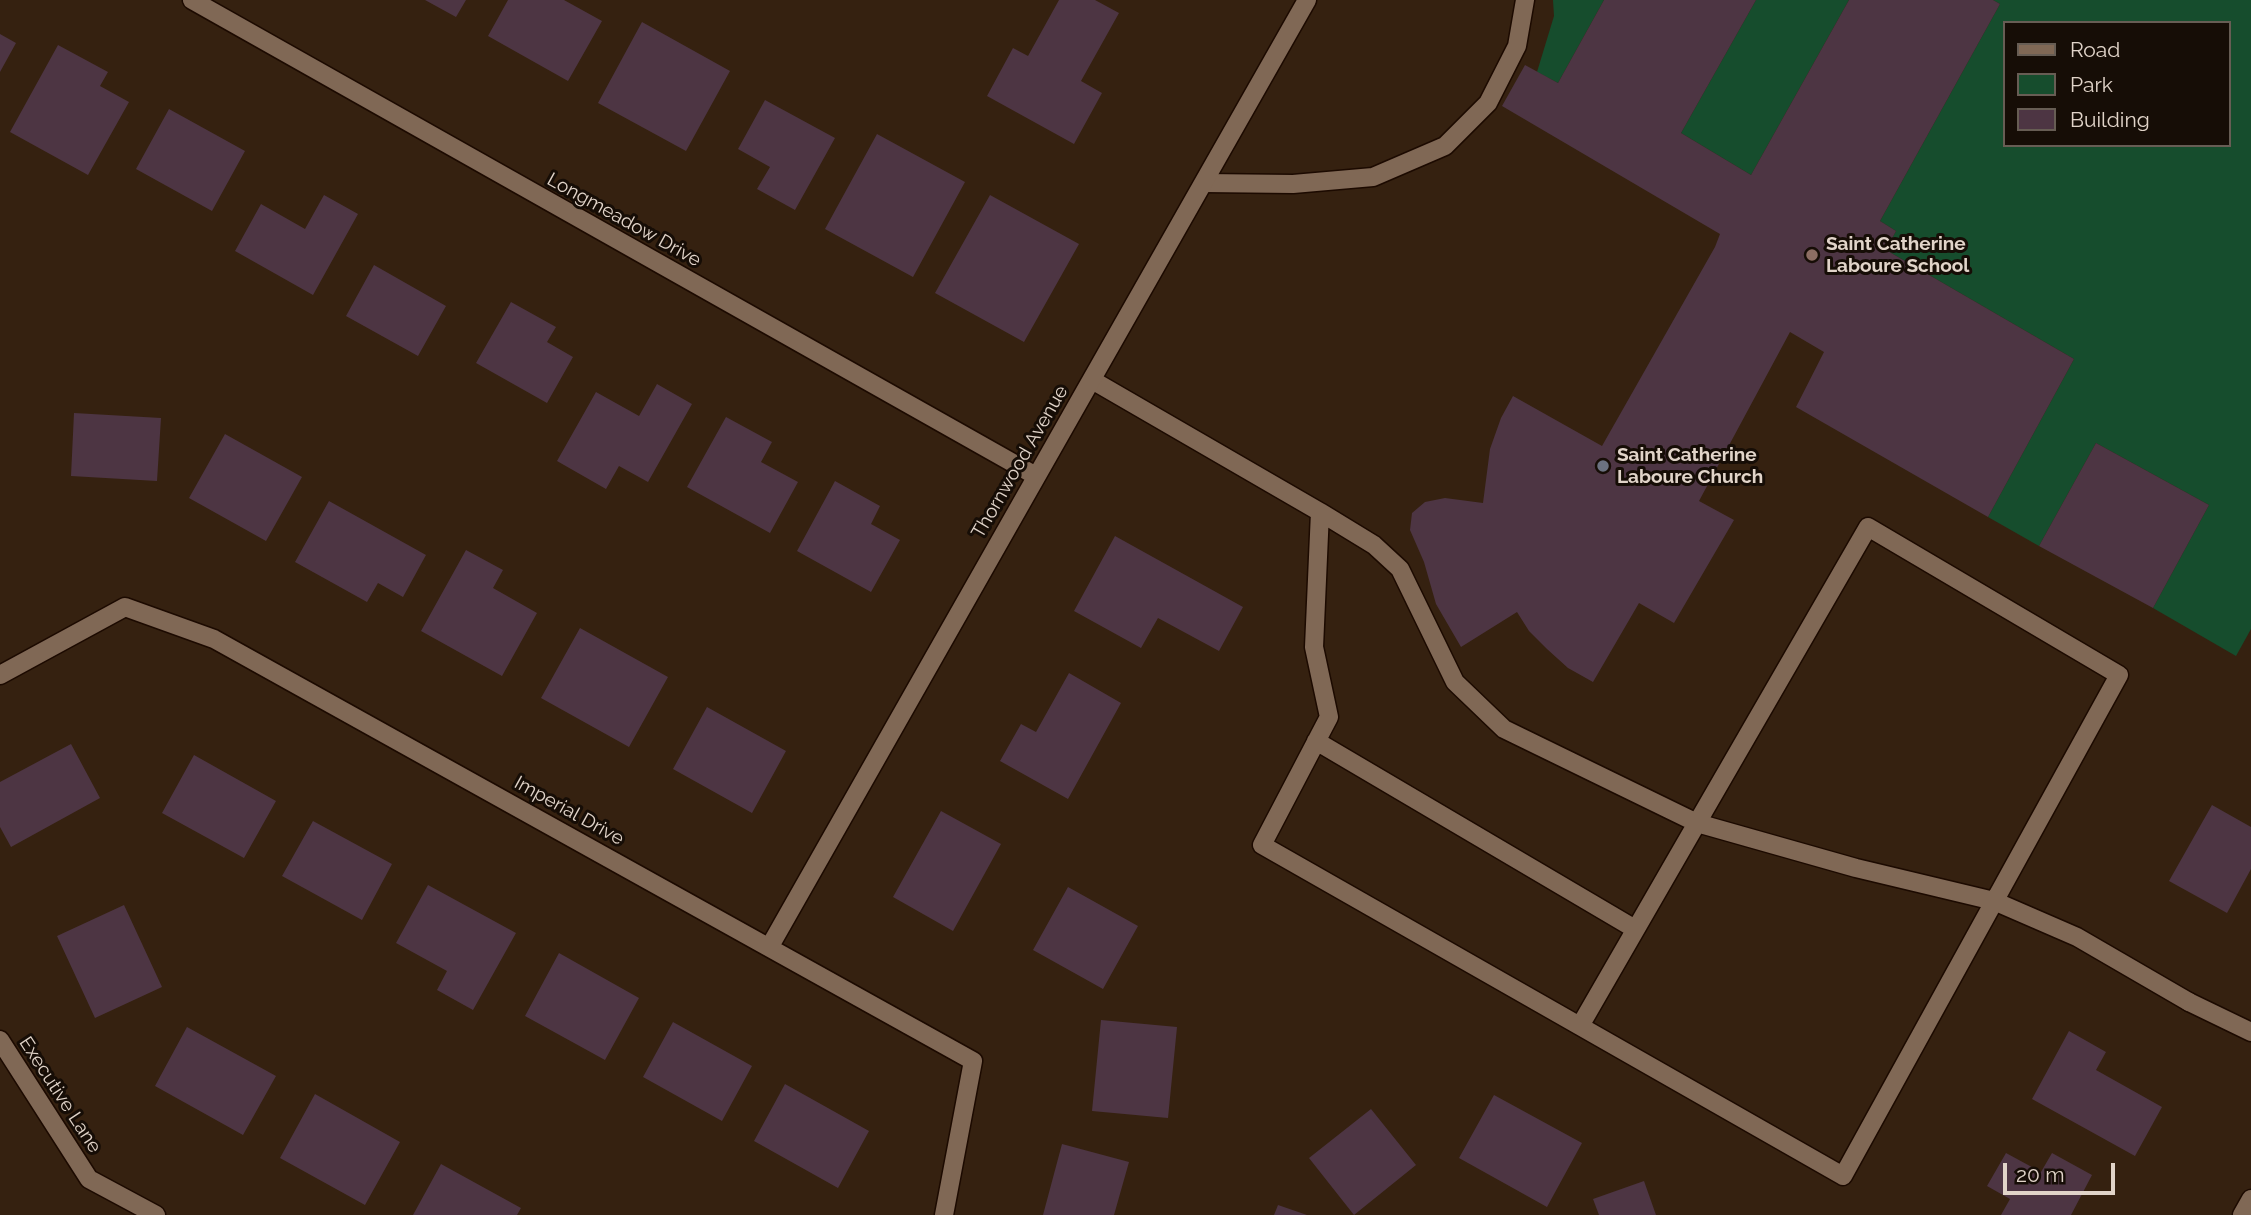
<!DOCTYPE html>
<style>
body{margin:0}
#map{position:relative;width:2251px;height:1215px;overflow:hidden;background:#352110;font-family:Raleway,sans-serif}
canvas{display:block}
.legend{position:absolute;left:2003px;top:21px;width:228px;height:126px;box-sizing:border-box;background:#160d06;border:2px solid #675d54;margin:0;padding:9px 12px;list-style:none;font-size:21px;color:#e1d4c9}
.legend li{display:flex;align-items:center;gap:14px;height:35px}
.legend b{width:35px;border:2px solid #675d54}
.scale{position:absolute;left:2003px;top:1163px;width:112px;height:32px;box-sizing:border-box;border:4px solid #e1d4c9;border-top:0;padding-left:9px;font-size:21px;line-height:24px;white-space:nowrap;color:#e1d4c9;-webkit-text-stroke:5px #160d06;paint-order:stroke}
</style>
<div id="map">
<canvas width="2251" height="1215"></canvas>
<ul class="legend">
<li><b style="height:9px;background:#806855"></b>Road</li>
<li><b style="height:19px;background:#164d2d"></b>Park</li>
<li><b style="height:19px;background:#4d3543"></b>Building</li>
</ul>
<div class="scale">20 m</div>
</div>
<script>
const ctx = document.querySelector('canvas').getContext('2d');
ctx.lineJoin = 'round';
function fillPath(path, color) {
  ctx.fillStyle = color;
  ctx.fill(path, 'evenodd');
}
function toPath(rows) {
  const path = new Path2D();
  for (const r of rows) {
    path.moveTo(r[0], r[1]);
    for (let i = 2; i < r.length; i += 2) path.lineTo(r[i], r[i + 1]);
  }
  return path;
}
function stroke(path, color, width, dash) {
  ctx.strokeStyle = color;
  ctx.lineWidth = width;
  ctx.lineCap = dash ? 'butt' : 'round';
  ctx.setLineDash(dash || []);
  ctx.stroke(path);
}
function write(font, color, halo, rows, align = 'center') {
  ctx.font = font + ' Raleway,sans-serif';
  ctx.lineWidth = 6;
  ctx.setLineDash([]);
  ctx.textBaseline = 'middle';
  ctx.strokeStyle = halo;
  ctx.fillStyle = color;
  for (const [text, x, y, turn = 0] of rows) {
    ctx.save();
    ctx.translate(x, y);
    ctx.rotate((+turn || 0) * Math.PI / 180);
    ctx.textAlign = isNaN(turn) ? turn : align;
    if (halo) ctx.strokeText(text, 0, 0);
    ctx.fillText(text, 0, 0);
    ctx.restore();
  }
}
fillPath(toPath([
 [1553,0,1604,0,1558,83,1537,72,1554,16],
 [1756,0,1849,0,1751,175,1681,133],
 [1993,0,2251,0,2251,629,2236,656,2153,608,2209,505,2096,443,2039,546,1988,517,2074,359,1886,250,1896,231,1880,221,2000,4],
 [2004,23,2228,23,2228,145,2004,145]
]), '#164d2d');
fillPath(toPath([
 [425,0,466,0,456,17],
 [508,0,564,0,602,21,568,81,488,36],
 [1059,0,1095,0,1119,13,1081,81,1102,93,1074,144,987,96,1013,48,1028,56],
 [1604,0,1756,0,1681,133,1751,175,1849,0,1993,0,2000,4,1880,221,1896,231,1886,250,2074,359,1988,517,1796,407,1824,352,1790,332,1699,501,1734,520,1674,623,1639,603,1593,682,1568,668,1547,649,1529,631,1517,612,1461,647,1436,604,1424,562,1410,530,1412,513,1425,502,1445,498,1483,503,1490,449,1501,418,1513,396,1602,446,1715,247,1720,234,1502,106,1525,65,1558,83],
 [642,22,730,71,686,151,598,103],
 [0,34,16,43,0,72],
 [58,45,108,72,100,86,129,102,88,175,10,132],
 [765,100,835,138,795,210,757,189,770,167,738,149],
 [169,109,245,151,212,211,136,169],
 [877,134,965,182,913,277,825,229],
 [324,195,358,214,313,295,235,251,261,204,305,229],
 [990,195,1079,244,1024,342,935,293],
 [374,265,446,306,418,356,346,316],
 [511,302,556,327,547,342,573,357,547,403,476,363],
 [657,384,692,404,648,482,619,466,606,489,557,461,596,392,639,416],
 [74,413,161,418,157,481,71,476],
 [726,417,772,442,761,462,798,482,770,533,687,487],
 [225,434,302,477,266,541,189,498],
 [2096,443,2209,505,2153,608,2039,546],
 [835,481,880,506,871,524,900,540,871,592,797,551],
 [329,501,426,555,403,597,378,583,367,602,295,562],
 [1115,536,1243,607,1219,651,1158,618,1141,648,1074,611],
 [466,550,503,570,493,588,537,613,502,676,421,631],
 [580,628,668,677,629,747,541,698],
 [1069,673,1121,703,1068,799,1000,761,1021,724,1036,732],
 [707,707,786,751,752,813,673,769],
 [71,744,100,798,11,847,0,827,0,782],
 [194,755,276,801,244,858,162,813],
 [2212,805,2251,827,2251,869,2227,913,2169,881],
 [941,811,1001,844,953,931,893,897],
 [313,821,392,864,362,920,282,876],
 [428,885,516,933,473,1010,437,990,447,971,396,943],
 [1068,887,1138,926,1103,989,1033,950],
 [124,905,162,987,95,1018,57,936],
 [559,953,639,998,605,1060,525,1016],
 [1101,1020,1177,1027,1168,1118,1092,1111],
 [673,1022,752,1066,722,1121,643,1077],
 [187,1027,276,1076,243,1135,155,1086],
 [2069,1031,2106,1052,2096,1070,2162,1107,2135,1156,2032,1099],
 [785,1084,869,1131,838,1188,754,1141],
 [315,1094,400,1142,365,1205,280,1158],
 [1494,1095,1582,1143,1547,1207,1459,1158],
 [1371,1109,1416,1165,1354,1215,1309,1158],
 [1062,1144,1129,1162,1114,1215,1043,1215],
 [2006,1153,2041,1172,2052,1153,2092,1175,2071,1215,2001,1215,2010,1199,1987,1186],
 [441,1164,521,1208,517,1215,413,1215],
 [1644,1181,1656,1215,1599,1215,1593,1199],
 [1278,1205,1307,1215,1274,1215]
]), '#4d3543');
const lane = toPath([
 [1204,183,1293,184,1373,177,1445,146,1488,103,1517,46,1525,0],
 [1092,380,1320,512,1374,545,1400,569,1455,682,1504,729,1697,823,1868,527,2119,675,1843,1176,1262,845,1329,717,1314,647,1320,512],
 [1316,741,1635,929],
 [1580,1026,1697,823,1856,868,1994,901,2077,937,2189,1002]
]);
const street = toPath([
 [192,0,1036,476],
 [0,675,125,607,214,639,973,1061,944,1215],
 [770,946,1307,0],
 [2189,1002,2251,1032],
 [0,1040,89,1179,156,1215],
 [2242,1215,2251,1199]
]);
stroke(lane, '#1c0a00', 21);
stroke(street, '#1c0a00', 21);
stroke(lane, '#806855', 18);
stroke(street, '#806855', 18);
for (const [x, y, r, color] of [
 [1812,255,7,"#8d6e63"],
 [1603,466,7,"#6b7280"]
]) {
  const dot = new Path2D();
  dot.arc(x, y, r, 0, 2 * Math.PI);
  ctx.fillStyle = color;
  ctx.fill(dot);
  stroke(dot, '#160d06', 2.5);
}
write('19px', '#e1d4c9', '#160d06', [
 ["Longmeadow Drive",624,220,29],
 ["Thornwood Avenue",1020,462,-60],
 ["Imperial Drive",569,811,29],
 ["Executive Lane",60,1095,57]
]);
write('bold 19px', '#e1d4c9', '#160d06', [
 ["Saint Catherine",1826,244],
 ["Laboure School",1826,266],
 ["Saint Catherine",1617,455],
 ["Laboure Church",1617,477]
], 'left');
</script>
